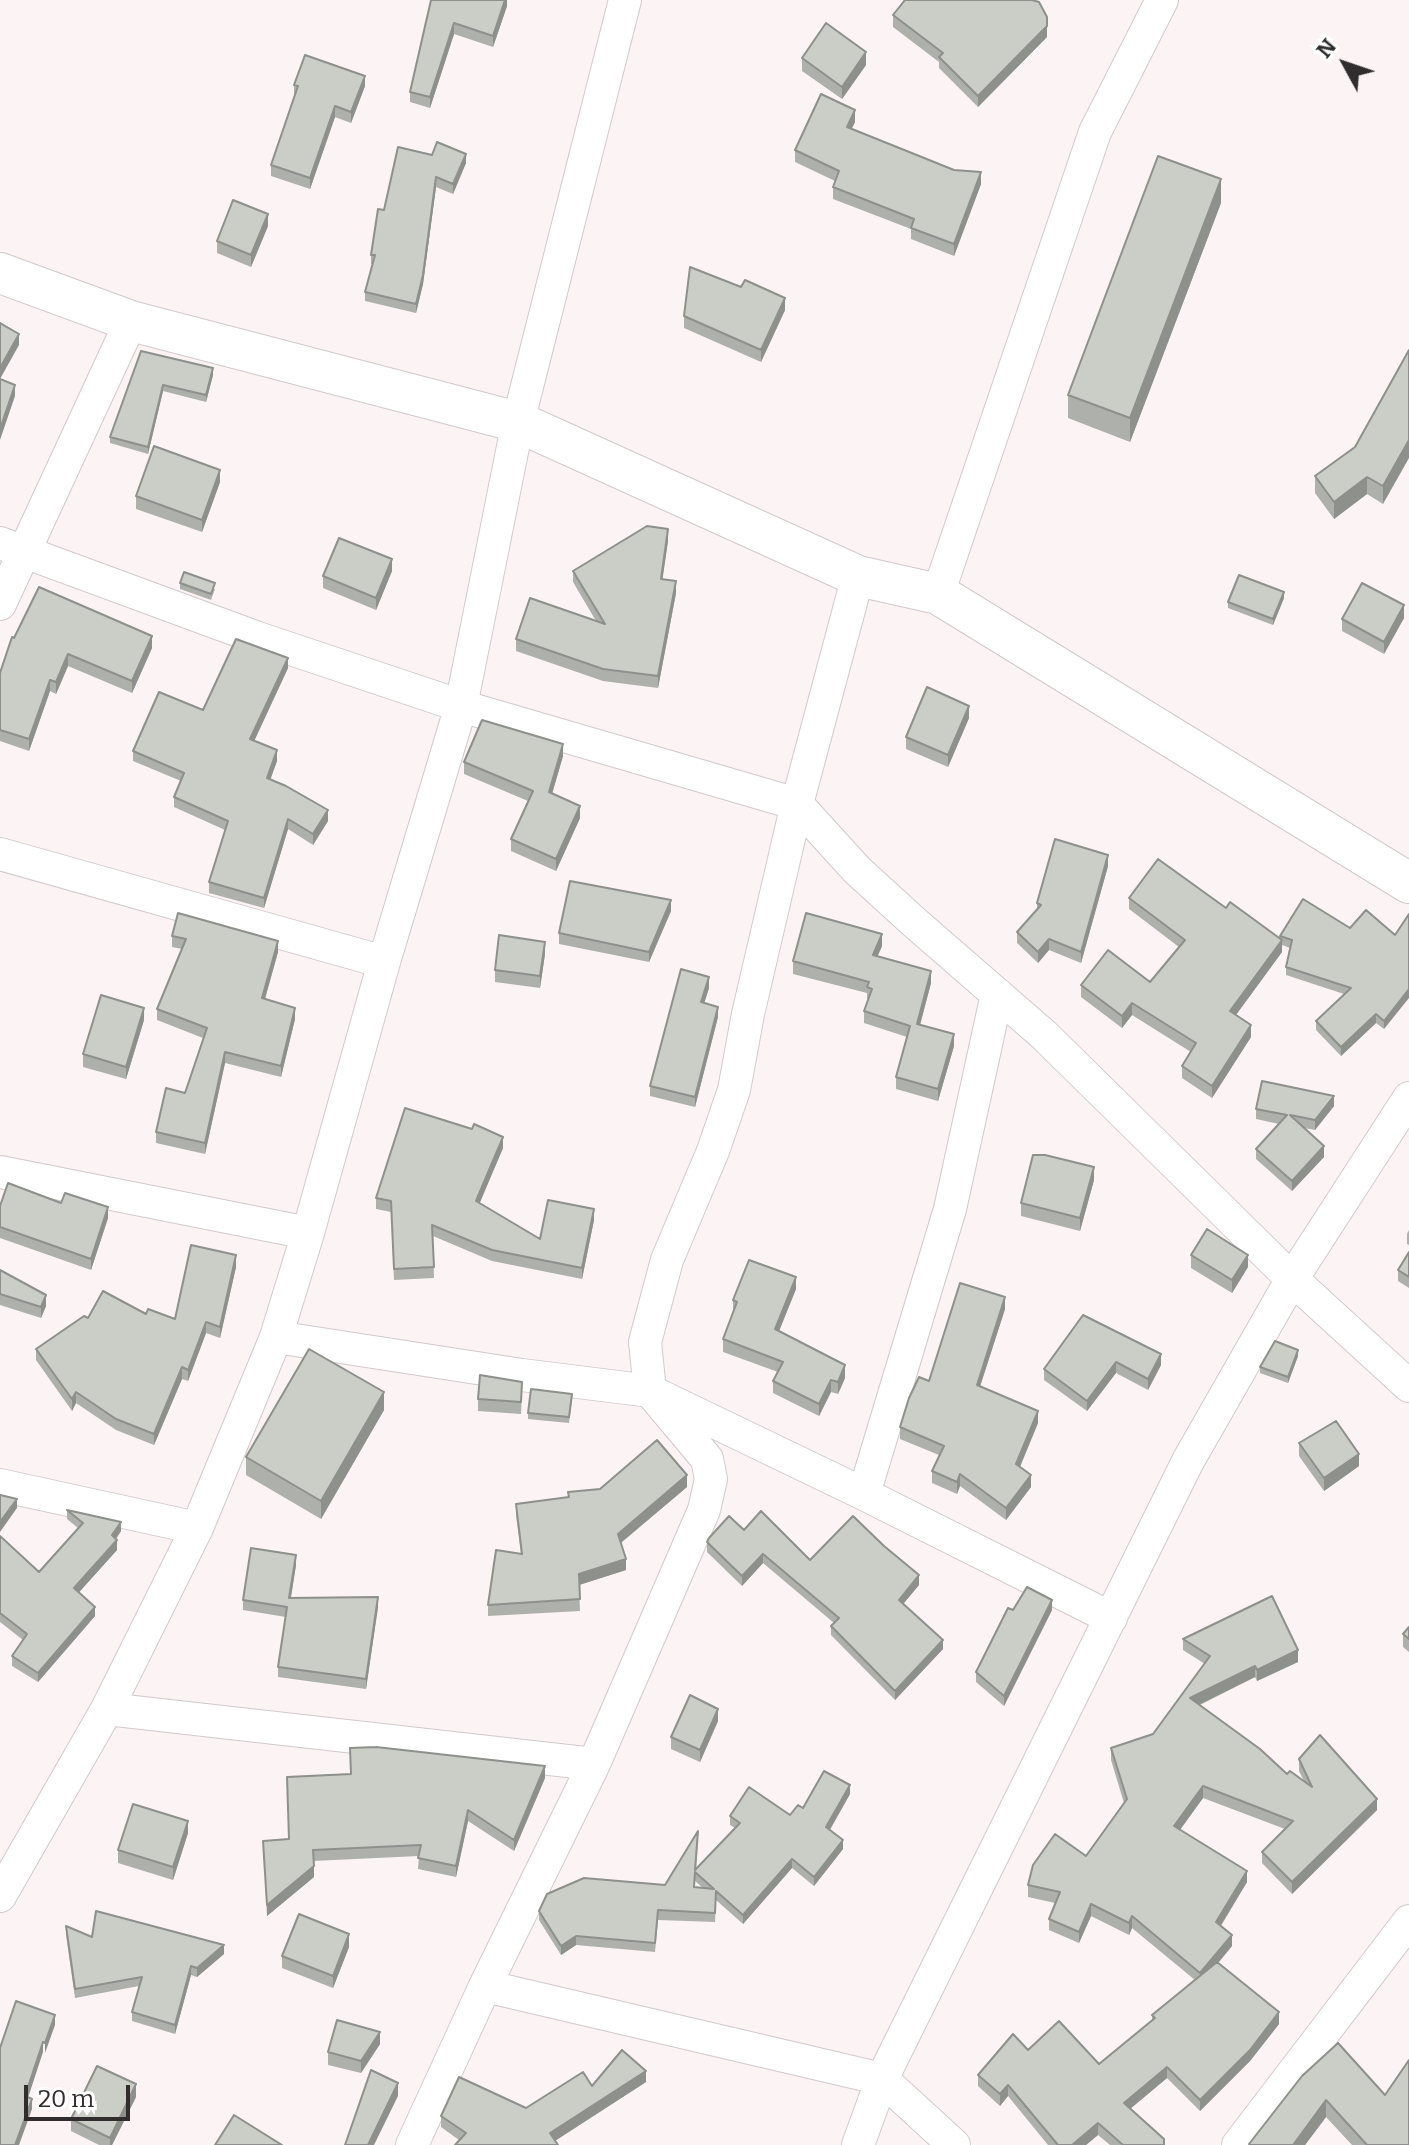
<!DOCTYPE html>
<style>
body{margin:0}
#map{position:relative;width:1409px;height:2145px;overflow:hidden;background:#fcf3f5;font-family:Bitter,serif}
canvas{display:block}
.north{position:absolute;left:1305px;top:24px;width:80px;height:80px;-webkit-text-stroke:6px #fff;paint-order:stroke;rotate:310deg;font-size:22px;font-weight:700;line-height:32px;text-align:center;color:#312d2e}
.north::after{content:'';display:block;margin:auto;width:28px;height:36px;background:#312d2e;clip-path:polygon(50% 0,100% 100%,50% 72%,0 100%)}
.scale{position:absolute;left:24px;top:2085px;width:106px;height:36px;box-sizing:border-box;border:4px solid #312d2e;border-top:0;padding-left:10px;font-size:24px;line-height:28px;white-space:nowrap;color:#312d2e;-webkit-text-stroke:6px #fff;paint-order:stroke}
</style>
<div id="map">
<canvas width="1409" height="2145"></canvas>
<div class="north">N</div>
<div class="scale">20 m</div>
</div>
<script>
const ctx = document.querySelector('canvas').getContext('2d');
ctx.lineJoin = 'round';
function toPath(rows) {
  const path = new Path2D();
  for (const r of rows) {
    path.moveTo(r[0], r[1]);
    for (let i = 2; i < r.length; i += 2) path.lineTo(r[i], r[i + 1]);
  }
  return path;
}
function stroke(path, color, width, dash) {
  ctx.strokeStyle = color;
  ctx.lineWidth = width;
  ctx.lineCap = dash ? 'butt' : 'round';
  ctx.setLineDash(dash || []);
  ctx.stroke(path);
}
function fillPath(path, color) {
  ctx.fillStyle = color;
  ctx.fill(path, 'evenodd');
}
const minor = toPath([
 [0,543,258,638,461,706,797,804,857,870,914,922,1044,1035,1292,1279,1409,1386],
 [938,594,1095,132,1162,0],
 [0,604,131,321],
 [0,854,384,962],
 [0,1172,308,1233],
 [276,1337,522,1375,650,1391,864,1494,1111,1618],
 [0,1485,197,1528],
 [864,1494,950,1209,997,994],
 [107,1709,594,1764],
 [0,1896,107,1709,197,1528,276,1337,308,1233,384,962,461,706,518,422,625,0],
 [485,1986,882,2079,954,2145],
 [412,2145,485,1986,594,1764,704,1510,711,1479,707,1459,650,1391,645,1342,667,1260,713,1151,734,1090,748,1014,797,804,858,576],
 [858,2145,882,2079,1188,1461,1292,1279,1409,1098],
 [1238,2145,1409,1921]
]);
const tertiary = toPath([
 [0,273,131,321,518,422,858,576,938,594,1409,883]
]);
stroke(minor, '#d2c9cc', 34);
stroke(tertiary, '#d2c9cc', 42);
stroke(minor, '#fff', 32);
stroke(tertiary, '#fff', 40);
fillPath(toPath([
 [431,0,507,0,507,6,493,47,454,34,430,108,410,102,410,92],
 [893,15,1047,37,978,107,939,68,939,62,893,27],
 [802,58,866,65,842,99,802,71],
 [294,85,365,86,351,123,335,117,310,189,271,176,271,165,294,96],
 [855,122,851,129,981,184,954,256,911,239,911,229,833,199,833,187,835,181,795,162,795,150],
 [398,147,466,163,453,194,436,187,423,284,416,313,365,301,365,292,372,264,371,264,371,255,384,210],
 [1221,203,1130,442,1068,418,1068,395],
 [268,226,251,267,217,253,217,241],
 [741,287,785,310,761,362,684,328,684,316],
 [1409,350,1383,504,1367,494,1334,519,1315,493,1315,476,1355,447],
 [141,351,213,375,206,402,163,391,148,454,110,443,110,437],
 [220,482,202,532,136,509,136,496],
 [668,541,662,579,676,593,658,688,603,681,516,651,516,639,596,621,573,582,573,571],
 [392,571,376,610,323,588,323,576],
 [180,583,215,589,211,600,180,589],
 [1284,598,1273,625,1228,608,1228,602],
 [1404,618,1384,654,1342,631,1342,619],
 [14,638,152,648,132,693,68,666,56,694,50,691,29,751,0,741,0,673],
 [288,668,254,741,277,761,270,779,328,821,313,845,288,829,264,908,209,893,209,882,225,830,174,807,174,797,181,781,133,761,133,751,203,710],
 [969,718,948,767,906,749,906,737],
 [563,756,552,794,580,818,556,871,511,851,511,839,528,801,464,774,464,762],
 [1108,866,1081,963,1049,950,1038,963,1017,943,1017,932,1037,910,1037,903],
 [1129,898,1226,908,1280,938,1280,936,1350,928,1395,935,1384,1029,1376,1023,1341,1056,1316,1030,1316,1021,1344,994,1286,975,1286,967,1290,948,1282,945,1282,952,1236,1015,1251,1037,1212,1098,1182,1078,1182,1066,1191,1052,1132,1015,1122,1028,1081,997,1081,985,1150,982,1179,947,1129,909],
 [671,911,649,962,559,944,559,933],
 [172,936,278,952,265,999,295,1019,281,1077,225,1063,205,1154,156,1143,156,1132,185,1093,203,1038,157,1020,157,1009,182,949,172,947],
 [882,946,877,956,931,983,920,1025,954,1046,938,1101,896,1089,896,1077,907,1037,864,1023,864,1011,868,1000,867,999,867,993,793,974,793,961],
 [545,954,540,988,495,982,495,970],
 [709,988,704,1003,718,1017,695,1107,650,1096,650,1086],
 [144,1020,126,1079,83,1067,83,1054],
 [1334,1106,1315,1130,1304,1128,1324,1157,1292,1191,1256,1159,1256,1149,1279,1124,1256,1119,1256,1109],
 [503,1148,479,1203,540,1239,594,1220,582,1279,492,1261,433,1236,434,1278,394,1280,391,1212,376,1209,376,1198],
 [1094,1180,1080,1231,1021,1216,1021,1203],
 [61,1203,108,1218,91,1270,0,1238,0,1206],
 [1409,1230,1409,1245,1407,1244,1407,1234],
 [1409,1252,1409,1288,1398,1281,1398,1270],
 [1191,1255,1248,1267,1232,1293,1191,1268],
 [236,1267,220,1338,206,1333,188,1381,182,1379,154,1445,116,1430,76,1403,72,1411,36,1360,36,1349,88,1318,175,1319],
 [0,1270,46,1306,41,1318,0,1305],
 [796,1289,779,1331,845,1378,838,1394,831,1392,819,1416,773,1393,773,1381,778,1372,723,1352,723,1339,733,1313,733,1300],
 [1005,1309,980,1386,1038,1423,1020,1467,1031,1487,1006,1520,960,1486,957,1494,932,1483,932,1471,939,1455,900,1439,900,1427,929,1381],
 [1083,1315,1161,1365,1148,1390,1116,1373,1087,1411,1044,1380,1044,1369],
 [1298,1356,1288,1383,1260,1373,1260,1367],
 [522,1394,521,1414,478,1411,478,1399],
 [572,1400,569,1423,528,1419,528,1413],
 [384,1410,321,1519,246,1475,246,1457],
 [1299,1443,1359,1466,1324,1491,1299,1456],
 [687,1487,621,1543,626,1570,579,1585,580,1611,488,1616,488,1605,521,1554,516,1515,516,1504],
 [67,1510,121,1531,116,1539,117,1550,79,1592,95,1616,38,1682,12,1666,12,1656,23,1640,0,1622,0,1536,39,1572,78,1528,67,1519],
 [744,1530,810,1560,919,1585,903,1604,943,1649,895,1700,831,1635,831,1626,834,1623,763,1563,742,1586,707,1552,707,1542],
 [296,1565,291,1598,378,1607,366,1689,278,1677,278,1667,286,1617,243,1610,243,1600],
 [1052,1610,1004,1706,976,1682,976,1672],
 [1409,1627,1409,1652,1403,1647,1403,1634],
 [1183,1639,1298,1662,1257,1681,1255,1677,1200,1705,1287,1774,1304,1781,1299,1771,1299,1759,1377,1810,1292,1894,1262,1863,1262,1852,1285,1829,1203,1798,1180,1830,1247,1882,1221,1926,1232,1946,1218,1963,1279,2024,1250,2061,1200,2111,1167,2078,1130,2109,1164,2145,1110,2145,1098,2135,1086,2145,1048,2145,1008,2096,1000,2106,978,2086,978,2075,1028,2050,1099,2064,1152,2021,1152,2015,1195,1980,1132,1928,1129,1935,1091,1916,1079,1943,1049,1930,1049,1919,1055,1903,1028,1897,1028,1885,1086,1856,1124,1803,1111,1760,1111,1748,1153,1734,1205,1664,1183,1650],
 [718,1721,700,1762,671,1749,671,1737],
 [545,1778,514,1851,468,1821,456,1877,418,1869,419,1856,313,1861,314,1877,267,1916,263,1841,288,1839],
 [850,1794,830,1830,843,1849,814,1886,792,1868,743,1924,716,1900,715,1922,658,1920,655,1952,576,1945,561,1955,539,1920,539,1911,665,1885,698,1840,696,1869,735,1828,730,1825,730,1816,790,1815,803,1808],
 [695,1881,703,1888,694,1887],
 [188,1833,173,1880,118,1863,118,1850],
 [66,1926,92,1937,224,1954,197,1977,191,1975,175,2034,132,2021,132,2012,139,1986,75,1998,66,1935],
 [349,1947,333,1988,282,1968,282,1956],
 [380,2044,361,2073,328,2065,328,2052],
 [1302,2076,1409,2145,1352,2145,1326,2117,1305,2145,1249,2145],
 [646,2082,555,2141,459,2140,441,2127,441,2116,526,2108,592,2086],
 [136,2097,112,2145,99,2145,71,2131,71,2119]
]), '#aeb1ab');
fillPath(toPath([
 [505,0,507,0,507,6,493,47,493,36],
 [454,23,454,34,430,108,430,97],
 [1047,26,1047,37,978,107,978,96],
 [866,52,866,65,842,99,842,87],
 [365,76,365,86,351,123,351,112],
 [335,106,335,117,310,189,310,178],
 [855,110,855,122,847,139,847,127],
 [466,154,466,163,453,194,453,184],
 [981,172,981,184,954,256,954,244],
 [436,177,436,187,423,284,416,313,416,304],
 [1221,179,1221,203,1130,442,1130,418],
 [268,214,268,226,251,267,251,255],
 [785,298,785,310,761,362,761,350],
 [19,334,19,345,0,379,0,368],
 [213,368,213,375,206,402,206,395],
 [15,385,15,396,0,440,0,429],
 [163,385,163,391,148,454,148,447],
 [1409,440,1409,458,1383,504,1383,486],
 [220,470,220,482,202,532,202,520],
 [1367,477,1367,494,1334,519,1334,502],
 [668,529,668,541,661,590,661,579],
 [392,559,392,571,376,610,376,598],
 [676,581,676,593,658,688,658,676],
 [1284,592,1284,598,1273,625,1273,619],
 [1404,605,1404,618,1384,654,1384,642],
 [152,636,152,648,132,693,132,681],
 [68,654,68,666,56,694,56,682],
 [288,658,288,668,250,750,250,739],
 [50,680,50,691,29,751,29,739],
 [969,706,969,718,948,767,948,755],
 [563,744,563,756,549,804,549,792],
 [277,750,277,761,267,789,267,778],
 [580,806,580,818,556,871,556,859],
 [328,810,328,821,313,845,313,834],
 [288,819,288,829,264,908,264,898],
 [1108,855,1108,866,1081,963,1081,952],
 [671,900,671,911,649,962,649,952],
 [882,934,882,946,873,967,873,955],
 [1049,939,1049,950,1038,963,1038,952],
 [1282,940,1282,952,1230,1023,1230,1011],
 [278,941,278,952,262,1009,262,998],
 [545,942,545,954,540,988,540,976],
 [931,971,931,983,917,1036,917,1024],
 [709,977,709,988,701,1013,701,1002],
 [1409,989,1409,998,1384,1029,1384,1021],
 [1132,1003,1132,1015,1122,1028,1122,1016],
 [718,1007,718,1017,695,1107,695,1097],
 [144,1008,144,1020,126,1079,126,1067],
 [295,1008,295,1019,281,1077,281,1066],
 [1376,1014,1376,1023,1341,1056,1341,1047],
 [1251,1025,1251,1037,1212,1098,1212,1086],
 [954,1034,954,1046,938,1101,938,1089],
 [225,1052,225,1063,205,1154,205,1143],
 [1334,1096,1334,1106,1315,1130,1315,1120],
 [503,1137,503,1148,476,1212,476,1201],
 [1324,1146,1324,1157,1292,1191,1292,1181],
 [1094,1167,1094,1180,1080,1231,1080,1218],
 [108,1207,108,1218,91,1270,91,1259],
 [594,1209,594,1220,582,1279,582,1268],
 [236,1255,236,1267,220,1338,220,1327],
 [1248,1255,1248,1267,1232,1293,1232,1280],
 [796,1277,796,1289,775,1341,775,1329],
 [46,1295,46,1306,41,1318,41,1307],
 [1005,1297,1005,1309,977,1396,977,1385],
 [206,1322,206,1333,188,1381,188,1370],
 [1298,1350,1298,1356,1288,1383,1288,1377],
 [1161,1354,1161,1365,1148,1390,1148,1379],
 [1116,1362,1116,1373,1087,1411,1087,1401],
 [845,1365,845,1378,838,1394,838,1382],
 [182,1367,182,1379,154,1445,154,1434],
 [831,1380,831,1392,819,1416,819,1404],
 [76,1392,76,1403,72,1411,72,1399],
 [384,1392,384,1410,321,1519,321,1501],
 [1038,1411,1038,1423,1016,1476,1016,1464],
 [1359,1454,1359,1466,1324,1491,1324,1478],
 [960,1474,960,1486,957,1494,957,1482],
 [687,1475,687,1487,618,1545,618,1534],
 [1031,1475,1031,1487,1006,1520,1006,1508],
 [17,1499,17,1508,0,1532,0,1522],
 [121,1522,121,1531,112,1544,112,1535],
 [117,1540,117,1550,74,1598,74,1588],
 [763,1554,763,1563,742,1586,742,1576],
 [296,1555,296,1565,289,1608,289,1598],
 [626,1559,626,1570,579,1585,579,1574],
 [919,1575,919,1585,899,1609,899,1600],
 [378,1597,378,1607,366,1689,366,1679],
 [1052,1600,1052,1610,1004,1706,1004,1696],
 [95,1607,95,1616,38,1682,38,1673],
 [943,1640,943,1649,895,1700,895,1691],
 [1298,1650,1298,1662,1257,1681,1257,1670],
 [1255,1666,1255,1677,1190,1709,1190,1698],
 [718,1709,718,1721,700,1762,700,1750],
 [545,1766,545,1778,514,1851,514,1840],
 [850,1785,850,1794,826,1836,826,1827],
 [1203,1786,1203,1798,1174,1838,1174,1826],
 [1377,1799,1377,1810,1292,1894,1292,1882],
 [468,1810,468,1821,456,1877,456,1866],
 [188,1821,188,1833,173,1880,173,1867],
 [843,1840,843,1849,814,1886,814,1877],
 [792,1859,792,1868,743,1924,743,1915],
 [314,1866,314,1877,267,1916,267,1905],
 [1247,1871,1247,1882,1216,1933,1216,1922],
 [1091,1904,1091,1916,1079,1943,1079,1932],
 [1132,1916,1132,1928,1129,1935,1129,1923],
 [349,1934,349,1947,333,1988,333,1976],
 [1232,1935,1232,1946,1200,1985,1200,1973],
 [576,1936,576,1945,561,1955,561,1946],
 [224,1945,224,1954,197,1977,197,1968],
 [191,1966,191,1975,175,2034,175,2025],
 [1279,2012,1279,2024,1250,2061,1200,2111,1200,2100],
 [55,2015,55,2025,45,2053,45,2043],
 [380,2032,380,2044,361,2073,361,2061],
 [43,2042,43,2052,25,2107,25,2096],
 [1167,2067,1167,2078,1124,2114,1124,2103],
 [646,2071,646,2082,550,2144,550,2133],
 [398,2083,398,2096,374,2145,368,2145],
 [136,2084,136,2097,112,2145,110,2145,110,2138],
 [1008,2085,1008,2096,1000,2106,1000,2094],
 [32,2099,32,2109,19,2145,15,2145],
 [1326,2100,1326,2117,1305,2145,1293,2145],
 [1098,2123,1098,2135,1086,2145,1072,2145]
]), '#8d908b');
const building = toPath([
 [431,0,505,0,493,36,454,23,430,97,410,92,431,0],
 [905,0,1032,0,1039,2,1047,17,1047,26,978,96,939,57,943,53,893,15,905,0],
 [826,23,866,52,842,87,802,58,826,23],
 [305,55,365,76,351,112,335,106,310,178,271,165,298,86,294,85,305,55],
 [821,94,855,110,847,127,954,170,981,172,954,244,911,228,914,219,833,187,839,171,795,150,821,94],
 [437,142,466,154,453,184,436,177,423,275,416,304,365,292,375,255,371,255,378,209,384,210,398,147,432,155,437,142],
 [1158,156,1221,179,1130,418,1068,395,1158,156],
 [233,200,268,214,251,255,217,241,233,200],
 [690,267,741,287,745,280,785,298,761,350,684,316,690,267],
 [0,323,19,334,0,368,0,323],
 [1409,350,1409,440,1383,486,1367,477,1334,502,1315,476,1355,447,1409,350],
 [141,351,213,368,206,395,163,385,148,447,110,437,141,351],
 [0,379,15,385,0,429,0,379],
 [154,446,220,470,202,520,136,496,154,446],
 [647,526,668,529,661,579,676,581,658,676,603,669,516,639,530,598,605,624,573,571,647,526],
 [339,538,392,559,376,598,323,576,339,538],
 [184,572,215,583,211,594,180,583,184,572],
 [1239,575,1284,592,1273,619,1228,602,1239,575],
 [1362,583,1404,605,1384,642,1342,619,1362,583],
 [39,587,152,636,132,681,68,654,56,682,50,680,29,739,0,730,0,673,12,637,14,638,39,587],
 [236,639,288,658,250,739,277,750,267,778,286,786,328,810,313,834,288,819,264,898,209,882,228,821,174,797,184,773,133,751,159,692,203,710,236,639],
 [927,687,969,706,948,755,906,737,927,687],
 [482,720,563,744,549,792,580,806,556,859,511,839,533,791,464,762,482,720],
 [1055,839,1108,855,1081,952,1049,939,1038,952,1017,932,1041,905,1037,903,1055,839],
 [1158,859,1226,908,1230,902,1282,940,1230,1011,1251,1025,1212,1086,1182,1066,1196,1043,1132,1003,1122,1016,1081,985,1108,950,1150,982,1185,940,1129,898,1158,859],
 [570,881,671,900,649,952,559,933,570,881],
 [1303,899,1350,928,1366,910,1395,935,1409,914,1409,989,1384,1021,1376,1014,1341,1047,1316,1021,1351,988,1286,967,1292,940,1280,936,1303,899],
 [178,913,278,941,262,998,295,1008,281,1066,225,1052,205,1143,156,1132,166,1088,185,1093,207,1028,157,1009,186,939,172,936,178,913],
 [806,913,882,934,873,955,931,971,917,1024,954,1034,938,1089,896,1077,910,1026,864,1011,872,989,867,987,869,982,793,961,806,913],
 [499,935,545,942,540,976,495,970,499,935],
 [681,969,709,977,701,1002,718,1007,695,1097,650,1086,681,969],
 [101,995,144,1008,126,1067,83,1054,101,995],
 [1262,1081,1334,1096,1315,1120,1290,1115,1324,1146,1292,1181,1256,1149,1287,1115,1256,1109,1262,1081],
 [405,1108,472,1129,474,1124,503,1137,476,1201,540,1239,548,1200,594,1209,582,1268,492,1250,432,1225,434,1267,394,1269,391,1201,376,1198,405,1108],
 [1033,1155,1045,1155,1094,1167,1080,1218,1021,1203,1033,1155],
 [8,1183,61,1203,65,1193,108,1207,91,1259,0,1227,0,1206,8,1183],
 [1207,1229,1248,1255,1232,1280,1191,1255,1207,1229],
 [191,1245,236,1255,220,1327,206,1322,188,1370,182,1367,154,1434,116,1419,76,1392,72,1399,36,1349,84,1316,88,1318,103,1291,146,1314,148,1309,175,1319,191,1245],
 [1409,1252,1409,1277,1398,1270,1409,1252],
 [749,1260,796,1277,775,1329,845,1365,838,1382,831,1380,819,1404,773,1381,783,1362,723,1339,737,1302,733,1300,749,1260],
 [0,1270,46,1295,41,1307,0,1294,0,1270],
 [960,1283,1005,1297,977,1385,1038,1411,1016,1464,1031,1475,1006,1508,960,1474,957,1482,932,1471,944,1446,900,1427,909,1398,919,1377,929,1381,960,1283],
 [1083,1315,1161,1354,1148,1379,1116,1362,1087,1401,1044,1369,1083,1315],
 [1275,1341,1298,1350,1288,1377,1260,1367,1275,1341],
 [309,1349,384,1392,321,1501,246,1457,309,1349],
 [480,1375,522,1382,521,1402,478,1399,480,1375],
 [531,1389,572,1394,569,1417,528,1413,531,1389],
 [1336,1421,1359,1454,1324,1478,1299,1443,1336,1421],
 [657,1440,687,1475,618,1534,626,1559,579,1574,580,1599,488,1605,496,1550,522,1554,516,1504,569,1497,568,1492,600,1489,657,1440],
 [0,1495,17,1499,0,1522,0,1495],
 [67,1510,121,1522,112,1535,117,1540,74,1588,95,1607,38,1673,12,1656,27,1634,0,1613,0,1536,39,1572,83,1523,67,1510],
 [761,1511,810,1560,853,1516,884,1546,919,1575,899,1600,943,1640,895,1691,831,1626,839,1618,763,1554,742,1576,707,1542,709,1538,729,1516,744,1530,761,1511],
 [251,1548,296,1555,289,1598,378,1597,366,1679,278,1667,287,1607,243,1600,251,1548],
 [1027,1587,1052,1600,1004,1696,976,1672,1008,1608,1013,1610,1027,1587],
 [1272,1596,1298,1650,1257,1670,1255,1666,1190,1698,1260,1749,1287,1774,1290,1771,1312,1787,1299,1759,1320,1735,1377,1799,1292,1882,1262,1852,1293,1821,1203,1786,1174,1826,1247,1871,1216,1922,1232,1935,1200,1973,1132,1916,1129,1923,1091,1904,1079,1932,1049,1919,1060,1892,1028,1885,1033,1865,1055,1834,1086,1856,1127,1799,1111,1748,1153,1734,1210,1656,1183,1639,1272,1596],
 [1409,1627,1409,1639,1403,1634,1409,1627],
 [690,1695,718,1709,700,1750,671,1737,690,1695],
 [376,1747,545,1766,514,1840,468,1810,456,1866,418,1858,421,1845,313,1850,314,1866,267,1905,263,1841,289,1839,287,1777,351,1774,350,1748,376,1747],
 [824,1771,850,1785,826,1827,843,1840,814,1877,792,1859,743,1915,716,1891,715,1913,658,1910,655,1943,576,1936,561,1946,539,1911,547,1894,584,1878,665,1885,698,1831,695,1870,740,1823,730,1816,749,1787,790,1815,798,1805,803,1808,824,1771],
 [695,1872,714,1889,694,1887,695,1872],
 [133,1804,188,1821,173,1867,118,1850,133,1804],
 [96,1911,224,1945,197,1968,191,1966,175,2025,132,2012,142,1977,75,1989,66,1926,92,1937,96,1911],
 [299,1914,349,1934,333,1976,282,1956,299,1914],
 [1217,1962,1279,2012,1250,2050,1200,2100,1167,2067,1124,2103,1164,2139,1164,2145,1123,2145,1098,2123,1072,2145,1058,2145,1008,2085,1000,2094,978,2075,1013,2034,1028,2050,1059,2021,1099,2064,1155,2018,1152,2015,1217,1962],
 [16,2001,55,2015,45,2043,43,2042,25,2096,32,2099,15,2145,0,2145,0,2048,16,2001],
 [337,2020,380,2032,361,2061,328,2052,337,2020],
 [1338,2043,1385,2095,1409,2060,1409,2145,1367,2145,1326,2100,1293,2145,1250,2145,1249,2144,1302,2076,1338,2043],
 [622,2050,646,2071,550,2133,558,2145,455,2145,466,2133,441,2116,459,2077,526,2108,583,2072,592,2086,622,2050],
 [97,2066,136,2084,110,2138,71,2119,97,2066],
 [371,2070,398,2083,368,2145,345,2145,371,2070],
 [234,2115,282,2145,215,2145,234,2115]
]);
fillPath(building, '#cacec7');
stroke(building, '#8d908b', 2);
</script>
